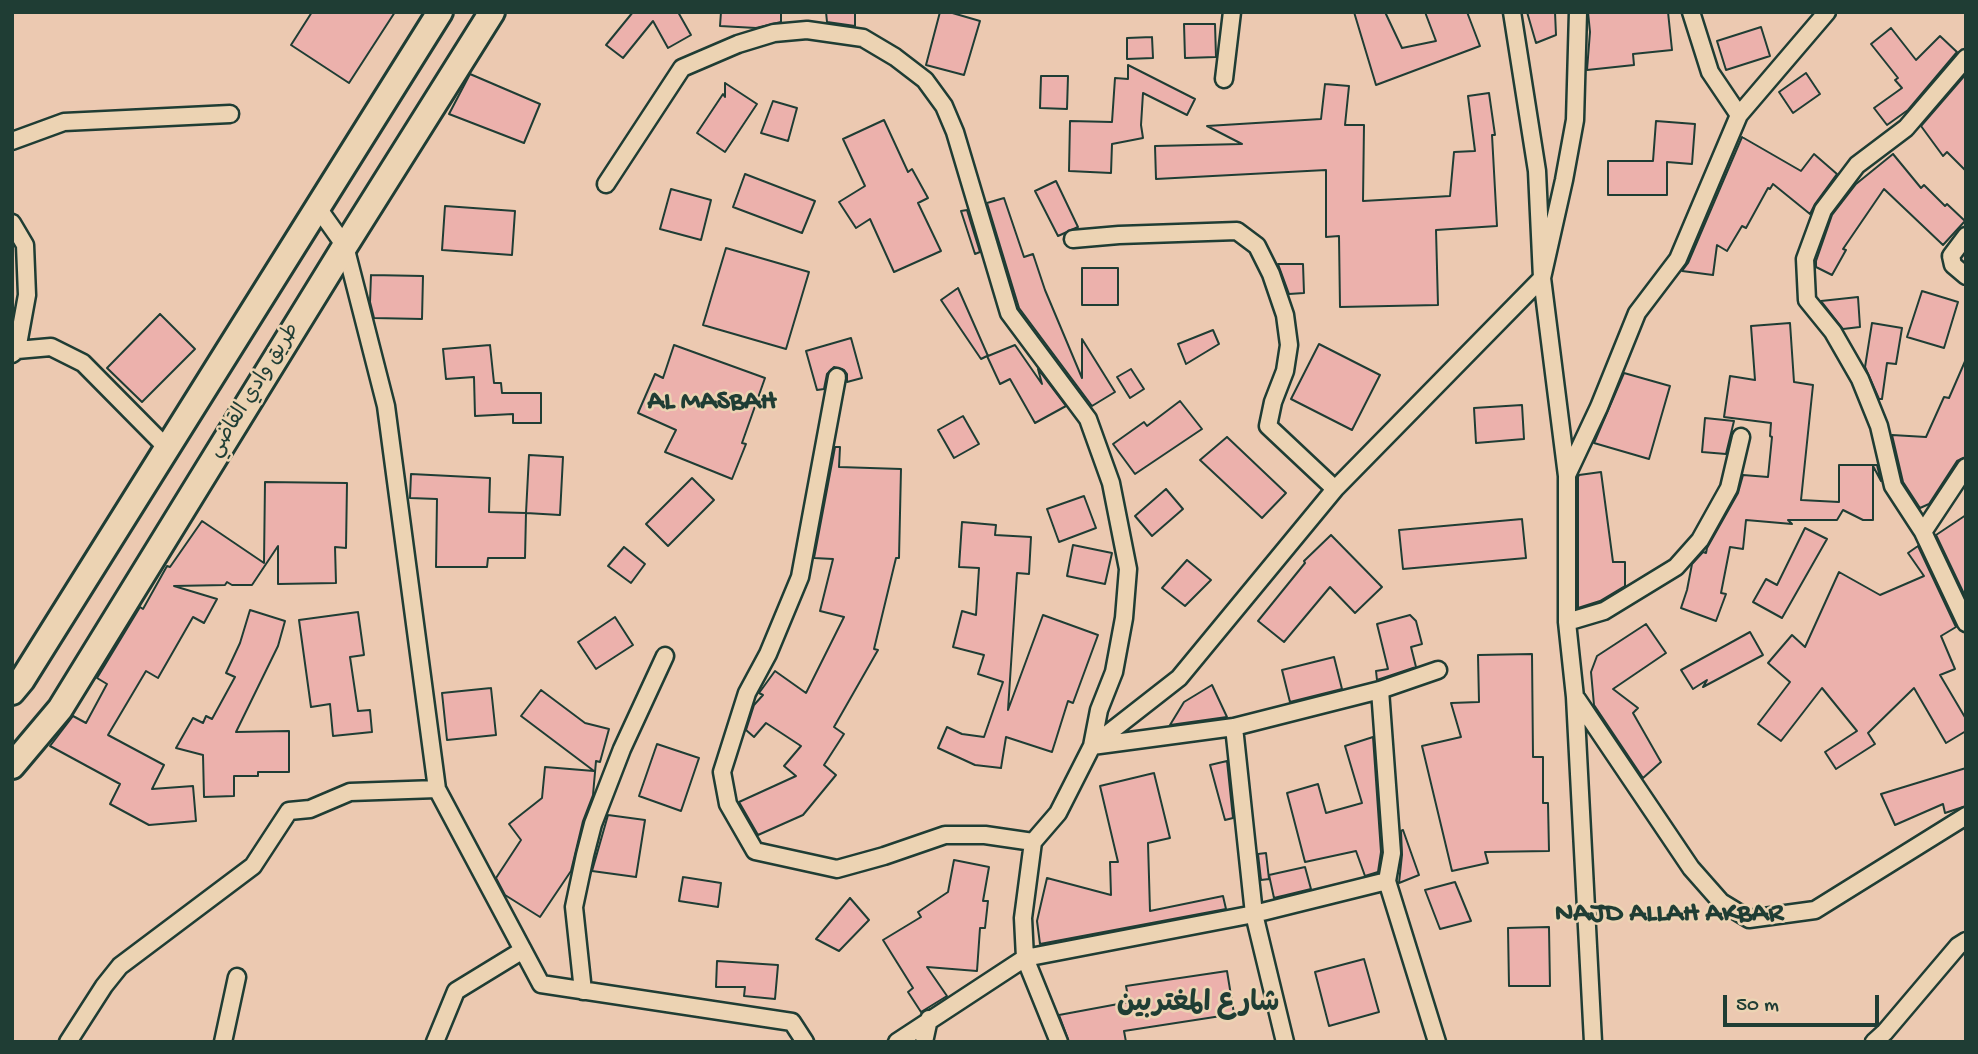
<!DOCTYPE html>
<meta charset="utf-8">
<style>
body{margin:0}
#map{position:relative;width:1978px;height:1054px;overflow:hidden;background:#ecc9b1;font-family:"Gochi Hand",sans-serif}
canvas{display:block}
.frame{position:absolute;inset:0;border:14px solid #1f3d34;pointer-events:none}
.scale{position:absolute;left:1723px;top:995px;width:156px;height:32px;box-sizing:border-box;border:4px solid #1f3d34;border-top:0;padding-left:9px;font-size:21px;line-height:24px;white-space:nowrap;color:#1f3d34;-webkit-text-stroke:5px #ecd3b3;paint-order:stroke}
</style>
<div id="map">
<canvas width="1978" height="1054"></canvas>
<div class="frame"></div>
<div class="scale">50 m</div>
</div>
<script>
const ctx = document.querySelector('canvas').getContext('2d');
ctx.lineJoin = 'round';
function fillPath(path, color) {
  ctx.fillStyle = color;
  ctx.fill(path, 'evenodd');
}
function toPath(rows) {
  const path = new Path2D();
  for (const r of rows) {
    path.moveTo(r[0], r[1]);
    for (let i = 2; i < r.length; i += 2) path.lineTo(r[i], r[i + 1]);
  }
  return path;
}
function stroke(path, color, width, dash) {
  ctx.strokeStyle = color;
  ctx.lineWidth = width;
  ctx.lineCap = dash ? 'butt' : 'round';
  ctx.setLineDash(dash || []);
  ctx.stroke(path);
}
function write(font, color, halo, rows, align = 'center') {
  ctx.font = font + ' "Gochi Hand","Playpen Sans Arabic",sans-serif';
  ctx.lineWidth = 5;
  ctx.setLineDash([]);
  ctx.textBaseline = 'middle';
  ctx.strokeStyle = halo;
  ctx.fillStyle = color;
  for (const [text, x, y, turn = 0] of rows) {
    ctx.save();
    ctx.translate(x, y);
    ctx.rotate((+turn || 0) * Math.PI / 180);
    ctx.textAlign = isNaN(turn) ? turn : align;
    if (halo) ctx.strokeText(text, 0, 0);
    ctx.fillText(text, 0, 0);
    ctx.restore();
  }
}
const building = toPath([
 [312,12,395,12,349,83,291,45,312,12],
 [633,12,678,12,691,35,668,48,653,21,623,58,606,45,633,12],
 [721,12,781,12,781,22,756,28,720,26,721,12],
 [826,12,855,12,855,26,827,22,826,12],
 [940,12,949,12,980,21,964,75,926,65,940,12],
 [1354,12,1385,12,1402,48,1436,41,1425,12,1467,12,1480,46,1376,85,1354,12],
 [1527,12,1555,12,1556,35,1536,43,1527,12],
 [1588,12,1668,12,1672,50,1633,54,1634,65,1587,70,1590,32,1588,12],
 [1184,24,1215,24,1216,57,1185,58,1184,24],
 [1761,27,1770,56,1726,70,1717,41,1761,27],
 [1891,28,1916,60,1940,36,1957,52,1908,110,1887,125,1874,108,1902,88,1895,80,1898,78,1871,44,1891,28],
 [1152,37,1153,58,1127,59,1127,38,1152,37],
 [1128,65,1195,99,1187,115,1143,93,1141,125,1143,138,1112,144,1111,173,1069,171,1070,121,1112,122,1115,78,1128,79,1128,65],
 [1806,73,1820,94,1793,113,1779,92,1806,73],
 [470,74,540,104,524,143,449,114,470,74],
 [1966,74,1966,171,1947,152,1943,156,1921,126,1966,74],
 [1041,76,1068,76,1067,109,1040,108,1041,76],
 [725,83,757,104,725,152,697,133,723,94,725,97,725,83],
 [1325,84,1349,86,1345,125,1364,125,1363,201,1450,196,1454,152,1475,151,1468,96,1489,93,1495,135,1492,135,1497,226,1436,230,1438,305,1340,307,1339,236,1326,237,1326,170,1156,179,1155,146,1242,144,1207,126,1321,119,1325,84],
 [773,101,797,108,788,141,761,133,773,101],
 [884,120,908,172,912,169,928,198,918,203,941,251,894,272,870,219,856,228,839,202,865,186,843,139,884,120],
 [1656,121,1695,124,1692,164,1667,162,1667,195,1608,195,1608,161,1653,161,1656,121],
 [1742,137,1801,171,1814,154,1837,174,1815,204,1810,214,1773,184,1770,189,1768,188,1746,228,1742,226,1727,251,1717,245,1713,275,1682,271,1688,263,1742,137],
 [1893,154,1921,188,1924,185,1945,206,1947,204,1965,221,1943,245,1884,189,1843,249,1846,250,1832,275,1816,267,1816,261,1832,215,1856,184,1893,154],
 [745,174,815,201,802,233,733,207,745,174],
 [1056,181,1078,227,1058,236,1035,191,1056,181],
 [671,189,711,200,701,240,660,229,671,189],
 [1004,198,1024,257,1033,254,1045,290,1082,378,1082,339,1115,392,1092,406,1019,308,987,203,1004,198],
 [445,206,515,211,512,255,442,250,445,206],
 [967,210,980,252,975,254,961,211,967,210],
 [726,248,809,272,786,349,703,325,726,248],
 [1278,264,1303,264,1304,293,1289,294,1278,264],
 [1082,268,1118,268,1118,305,1082,305,1082,268],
 [371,275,423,276,422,319,374,318,370,302,371,275],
 [958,288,988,356,1015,345,1042,384,1038,369,1066,406,1035,423,1010,379,1000,384,987,356,981,359,941,300,958,288],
 [1922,291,1958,302,1944,348,1907,337,1922,291],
 [1858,297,1860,327,1843,329,1821,301,1858,297],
 [160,314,195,349,142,402,107,368,160,314],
 [1790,323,1794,382,1813,385,1801,500,1839,502,1839,465,1877,465,1881,481,1873,466,1873,520,1863,520,1843,510,1837,520,1788,520,1792,524,1746,520,1743,549,1730,547,1721,593,1726,594,1716,621,1681,608,1687,590,1692,564,1703,552,1706,553,1707,548,1738,493,1743,475,1768,477,1772,437,1770,436,1771,423,1724,417,1730,376,1755,380,1751,326,1790,323],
 [1872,323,1902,328,1896,364,1887,363,1882,399,1879,399,1865,367,1872,323],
 [1213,330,1219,344,1186,364,1178,344,1213,330],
 [851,338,862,378,847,382,847,374,844,370,834,367,827,374,824,389,817,390,806,351,851,338],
 [1319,344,1380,375,1352,430,1291,399,1319,344],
 [490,345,494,383,501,383,502,393,541,393,541,423,513,423,513,414,475,416,474,377,446,379,443,349,490,345],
 [674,345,765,378,742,443,746,444,732,479,665,452,676,430,638,413,655,374,663,378,674,345],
 [1966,359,1966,457,1957,461,1929,504,1920,508,1903,482,1892,435,1926,437,1944,397,1949,398,1966,359],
 [1131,369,1144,389,1130,398,1117,377,1131,369],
 [1624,373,1670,386,1649,459,1594,443,1624,373],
 [1180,401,1202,429,1135,474,1113,444,1144,422,1147,426,1180,401],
 [1522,405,1524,439,1476,443,1474,408,1522,405],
 [963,416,979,444,954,458,938,430,963,416],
 [1705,418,1734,421,1726,454,1702,452,1705,418],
 [1227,437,1286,493,1262,518,1200,460,1227,437],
 [835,447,840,447,839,467,901,469,899,558,896,558,874,649,878,650,834,727,844,734,824,765,836,775,803,815,758,835,739,802,796,776,784,766,801,746,766,723,754,737,746,730,754,705,763,695,759,693,775,671,806,693,844,617,820,611,833,559,814,558,835,447],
 [529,455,563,457,560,515,526,513,529,455],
 [1601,472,1613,562,1625,562,1625,586,1600,601,1578,608,1578,477,1579,475,1601,472],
 [411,474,490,478,489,512,526,513,525,558,488,558,487,567,436,567,437,499,410,498,411,474],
 [692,478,714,500,668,546,646,524,692,478],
 [265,482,347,483,346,548,335,547,336,583,278,584,278,546,252,585,232,585,227,582,225,585,174,586,217,599,204,623,193,617,158,678,146,671,108,735,164,765,152,789,193,786,196,821,149,825,110,804,120,784,50,746,73,716,86,723,107,684,97,678,140,607,143,609,167,566,170,567,202,521,264,563,265,482],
 [1166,489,1183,509,1152,536,1135,516,1166,489],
 [1084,496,1096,528,1059,542,1047,509,1084,496],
 [1966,515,1966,598,1936,535,1966,515],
 [1522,519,1526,558,1403,569,1399,530,1522,519],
 [962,522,996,525,995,535,1031,537,1029,574,1017,573,1008,710,1043,615,1098,635,1073,703,1068,701,1052,752,1006,737,1001,768,975,765,938,748,947,727,962,734,984,737,1003,682,978,674,984,655,953,647,962,611,976,615,979,568,959,567,962,522],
 [1805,528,1827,539,1782,618,1753,602,1766,579,1777,585,1805,528],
 [1331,535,1382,587,1355,613,1330,587,1284,642,1258,621,1305,563,1304,561,1331,535],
 [1073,545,1112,553,1105,584,1067,576,1073,545],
 [1918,546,1956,627,1941,636,1955,669,1940,675,1966,719,1966,731,1946,743,1914,688,1868,733,1875,744,1836,769,1825,752,1857,731,1822,688,1781,741,1758,724,1790,682,1768,663,1792,635,1805,647,1839,572,1880,595,1924,576,1908,553,1918,546],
 [624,547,645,564,631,583,608,566,624,547],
 [1187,560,1211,580,1185,606,1162,588,1187,560],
 [250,610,285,621,278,646,236,732,289,731,289,772,258,772,258,776,234,776,234,796,204,797,203,755,176,748,193,718,203,723,206,716,212,719,235,677,226,673,240,643,250,610],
 [358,612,364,655,350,657,358,711,370,710,372,732,333,736,330,704,311,707,299,620,358,612],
 [1410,615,1416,621,1422,644,1411,647,1416,667,1377,680,1376,671,1388,669,1377,624,1410,615],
 [615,617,633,645,596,669,578,642,615,617],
 [1646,624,1666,653,1613,689,1638,708,1633,713,1661,762,1643,778,1594,705,1591,672,1597,656,1646,624],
 [1750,632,1763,655,1703,687,1707,680,1693,689,1681,670,1750,632],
 [1532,654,1533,757,1543,757,1543,803,1548,803,1549,851,1485,852,1488,863,1452,871,1422,746,1461,737,1451,703,1479,702,1478,655,1532,654],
 [1334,657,1342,689,1290,702,1282,670,1334,657],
 [1212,685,1227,717,1170,725,1184,702,1212,685],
 [491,688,496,735,447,740,442,693,491,688],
 [541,690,585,723,609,729,600,762,596,761,593,795,583,821,571,871,540,917,505,895,496,878,521,840,509,824,542,798,545,767,594,771,521,716,541,690],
 [1373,737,1381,852,1378,872,1365,876,1356,851,1305,862,1287,793,1318,784,1326,813,1362,803,1345,746,1373,737],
 [657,744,699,758,681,811,639,796,657,744],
 [1227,761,1233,818,1225,820,1210,765,1227,761],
 [1966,768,1966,806,1945,813,1943,804,1895,825,1881,794,1966,768],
 [1154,773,1170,838,1148,843,1150,911,1223,896,1226,909,1040,944,1037,921,1047,878,1111,895,1110,862,1118,862,1100,786,1154,773],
 [608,815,645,820,636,877,592,871,608,815],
 [1403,830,1419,875,1399,883,1402,855,1401,831,1403,830],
 [1266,853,1269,879,1261,880,1258,854,1266,853],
 [954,860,989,867,983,901,988,901,985,928,980,928,977,971,927,967,947,996,921,1012,908,992,913,988,883,940,921,917,918,912,948,892,954,860],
 [1305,867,1311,889,1274,898,1269,875,1305,867],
 [683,877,721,883,718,907,679,901,683,877],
 [1455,882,1471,921,1440,929,1425,890,1455,882],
 [850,898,869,920,839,951,816,939,850,898],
 [1549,927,1550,986,1509,986,1508,928,1549,927],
 [1364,959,1379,1012,1329,1026,1315,972,1364,959],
 [717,961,778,965,775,999,744,996,745,987,716,987,717,961],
 [1227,971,1234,1014,1124,1031,1126,1042,1069,1042,1059,1015,1129,1002,1126,986,1227,971]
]);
fillPath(building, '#ecb1ac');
stroke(building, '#1f3d34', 2);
const street = toPath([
 [1578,12,1575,120,1564,180,1542,278,1567,476,1567,622,1575,697,1593,1042],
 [1691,12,1710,72,1739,115],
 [1966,58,1906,128,1857,165,1823,210,1805,259,1807,300,1833,332,1860,379,1879,426,1893,486,1923,532,1966,623],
 [1224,79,1232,12],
 [12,141,64,122,230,114],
 [606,184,682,68,738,44,774,33,807,30,863,38,895,57,925,80,944,106,955,132,1009,313,1088,419,1111,483,1128,569,1124,618,1114,672,1099,710,1092,746,1234,727,1380,690,1438,670],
 [318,208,345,246,386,406,437,789,541,984,792,1022,805,1042],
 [12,223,25,245,27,295,17,350],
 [1966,236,1951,256,1953,265,1966,276],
 [1073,239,1119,235,1237,231,1257,246,1271,274,1285,315,1289,345,1285,371,1273,402,1268,426,1335,489],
 [12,354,17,350,51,347,83,363,167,448],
 [837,377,800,577,768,654,747,693,722,772,728,804,755,851,837,869,884,856,945,835,985,835,1033,842],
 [1567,475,1599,407,1637,313,1678,259,1739,115,1827,12],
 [1923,532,1966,467],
 [1567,622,1604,611,1676,567,1700,540,1729,488,1741,437],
 [1380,690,1392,853,1387,881,1437,1042],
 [1577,699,1691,868,1721,902,1749,919,1815,910,1966,816],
 [1234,727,1254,914,1285,1042],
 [583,991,574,907,585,855,593,824,622,749,665,656],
 [68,1042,104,986,120,966,253,866,289,811,310,809,350,792,437,789],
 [223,1042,237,977],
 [435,1042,456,991,523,950],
 [897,1042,1025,958,1254,914,1387,881],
 [924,1042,929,1019],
 [1059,1042,1025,958,1023,918,1033,842,1058,813,1092,746,1179,678,1335,489,1542,278,1537,171,1512,12],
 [1874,1042,1885,1032,1958,946,1966,941]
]);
const primary = toPath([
 [12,692,22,680,440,12],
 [12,766,60,709,345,246,492,12]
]);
stroke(street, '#1f3d34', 21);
stroke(primary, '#1f3d34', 30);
stroke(street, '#ecd3b3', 16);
stroke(primary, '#ecd3b3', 24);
write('21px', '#1f3d34', '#ecd3b3', [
 ["طريق وادي القاضي",255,391,-58]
]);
write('bold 28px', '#1f3d34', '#ecd3b3', [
 ["AL MASBAH",712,404],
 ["NAJD ALLAH AKBAR",1669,916],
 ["شارع المغتربين",1198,1006]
]);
</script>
